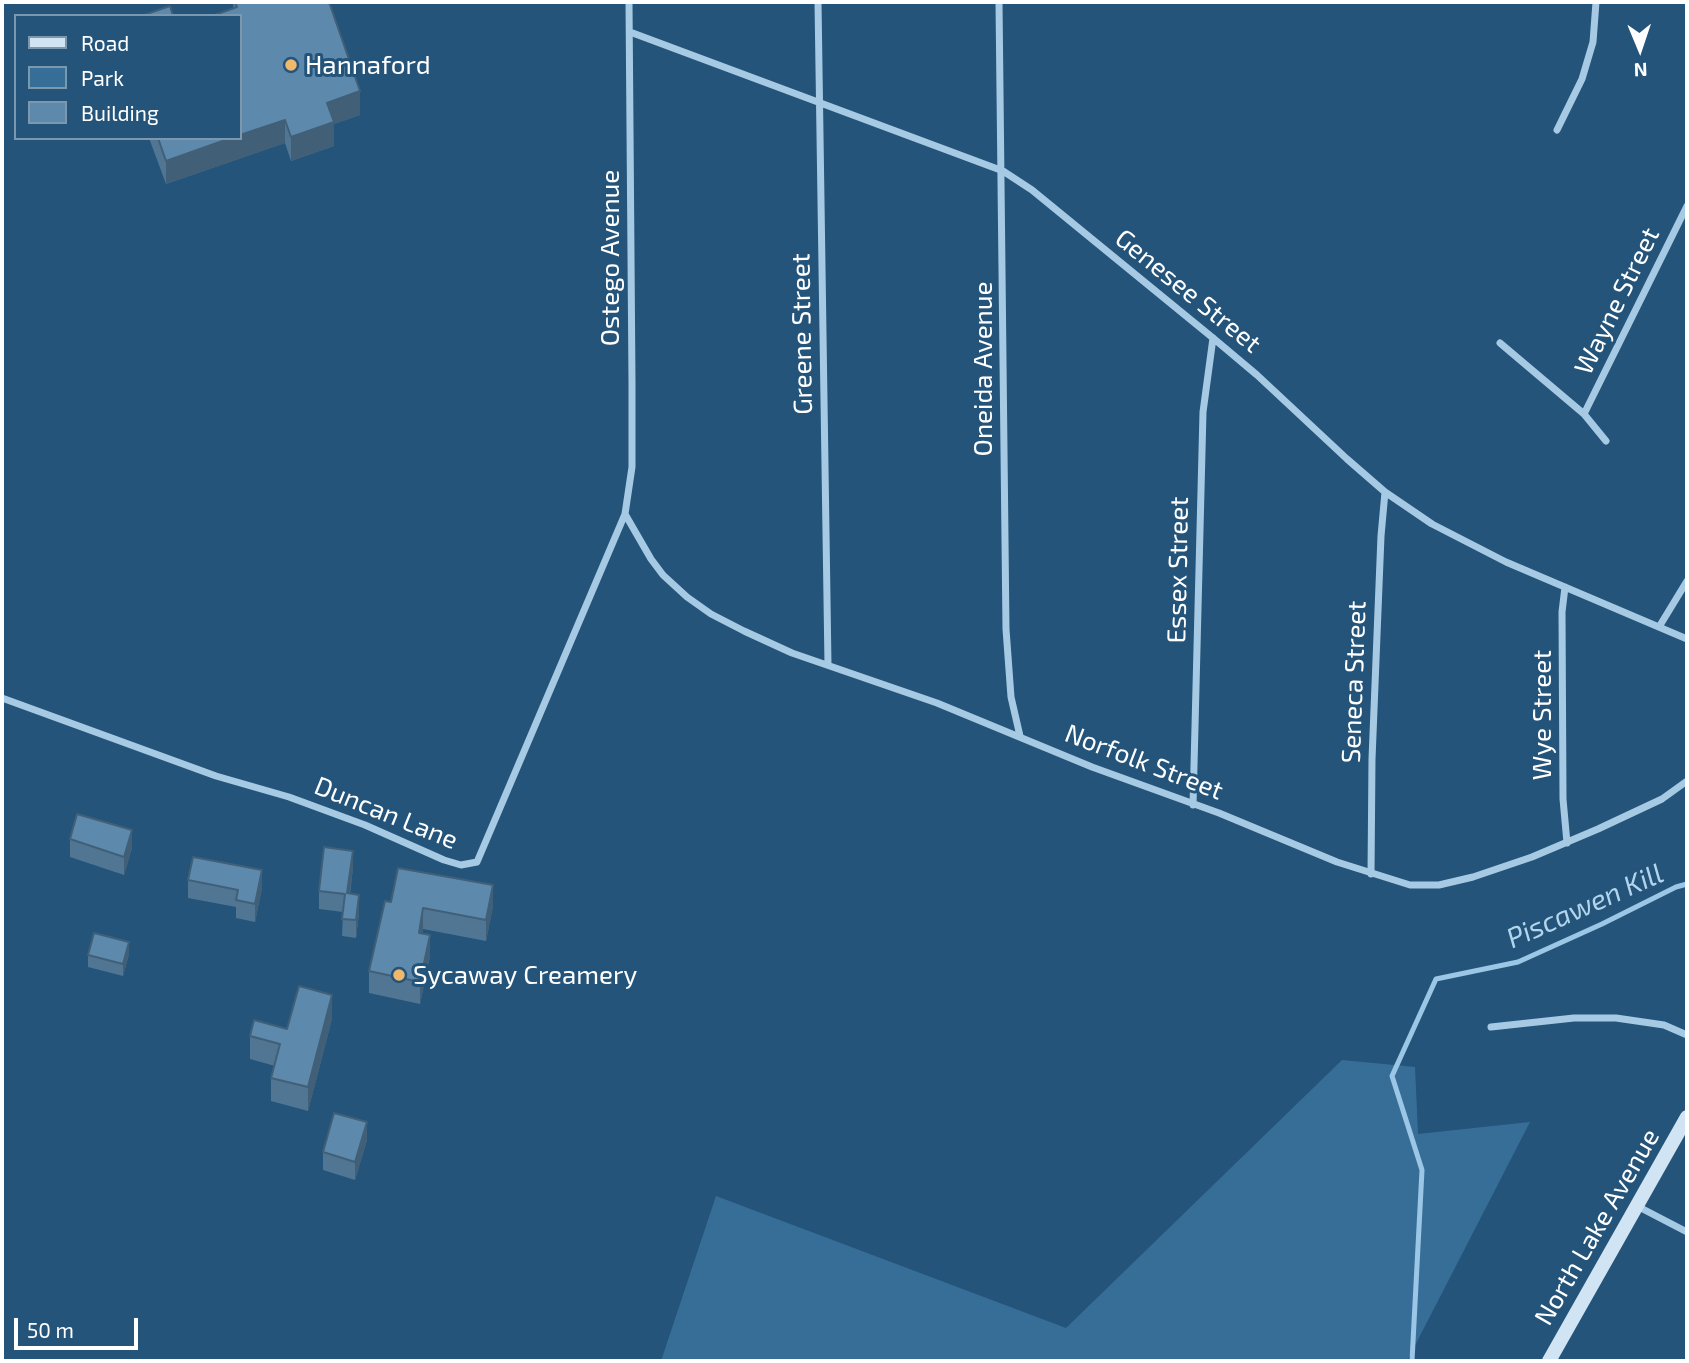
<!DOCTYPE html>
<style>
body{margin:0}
#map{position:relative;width:1689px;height:1363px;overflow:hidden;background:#24547a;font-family:"Exo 2",sans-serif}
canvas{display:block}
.frame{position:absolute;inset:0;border:4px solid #fff;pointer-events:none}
.legend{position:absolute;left:14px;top:14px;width:228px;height:126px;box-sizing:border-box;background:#24547a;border:2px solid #7c98af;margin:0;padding:9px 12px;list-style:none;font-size:21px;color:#fff}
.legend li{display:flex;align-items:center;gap:14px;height:35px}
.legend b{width:35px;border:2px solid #7c98af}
.north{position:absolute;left:1605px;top:14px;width:70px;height:70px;-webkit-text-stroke:5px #24547a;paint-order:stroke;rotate:178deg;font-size:19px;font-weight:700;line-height:28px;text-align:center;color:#fff}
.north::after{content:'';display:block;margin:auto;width:24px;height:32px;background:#fff;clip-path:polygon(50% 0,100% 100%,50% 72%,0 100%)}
.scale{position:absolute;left:14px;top:1318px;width:124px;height:32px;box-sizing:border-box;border:4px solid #fff;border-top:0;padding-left:9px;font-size:21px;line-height:24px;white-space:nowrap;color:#fff;-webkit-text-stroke:5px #24547a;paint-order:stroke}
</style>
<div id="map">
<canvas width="1689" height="1363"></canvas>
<div class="frame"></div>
<ul class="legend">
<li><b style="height:9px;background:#d0e4f4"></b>Road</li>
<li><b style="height:19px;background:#376e98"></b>Park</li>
<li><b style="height:19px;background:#5d89ac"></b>Building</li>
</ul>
<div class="north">N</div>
<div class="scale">50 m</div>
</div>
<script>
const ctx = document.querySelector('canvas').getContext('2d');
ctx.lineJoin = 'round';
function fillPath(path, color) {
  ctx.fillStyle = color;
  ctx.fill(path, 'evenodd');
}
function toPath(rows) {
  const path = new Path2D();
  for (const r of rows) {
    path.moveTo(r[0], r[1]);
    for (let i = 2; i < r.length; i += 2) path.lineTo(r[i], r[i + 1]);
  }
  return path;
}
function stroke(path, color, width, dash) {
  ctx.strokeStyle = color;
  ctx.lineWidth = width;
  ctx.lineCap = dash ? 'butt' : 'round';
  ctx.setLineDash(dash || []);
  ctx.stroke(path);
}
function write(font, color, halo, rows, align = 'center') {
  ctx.font = font + ' "Exo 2",sans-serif';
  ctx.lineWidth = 6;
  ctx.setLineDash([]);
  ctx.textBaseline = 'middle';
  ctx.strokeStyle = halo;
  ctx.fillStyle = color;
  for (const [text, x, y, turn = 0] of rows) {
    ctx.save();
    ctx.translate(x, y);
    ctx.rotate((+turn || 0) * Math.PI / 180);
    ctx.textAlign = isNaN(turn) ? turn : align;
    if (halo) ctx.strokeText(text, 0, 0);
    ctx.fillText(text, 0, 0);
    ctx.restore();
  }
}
fillPath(toPath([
 [1342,1060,1415,1067,1418,1134,1530,1122,1407,1361,661,1361,716,1196,1066,1328]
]), '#376e98');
stroke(toPath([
 [1412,1361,1422,1170,1392,1076,1436,979,1518,962,1602,924,1676,887,1687,884]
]), '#9bc6e5', 5);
stroke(toPath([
 [818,2,828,665],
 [999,2,1006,629,1011,697,1020,736],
 [630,32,1003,171,1032,190,1213,338,1257,375,1347,459,1385,492,1432,524,1506,562,1687,639],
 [1557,130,1582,79,1593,42,1596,2],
 [1500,343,1584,414,1606,441],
 [1584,414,1687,206],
 [625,514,651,559,663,575,687,597,711,614,744,631,792,653,937,703,1092,767,1219,813,1337,862,1410,885,1439,885,1473,877,1532,857,1598,829,1662,799,1687,781],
 [1565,587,1562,612,1563,799,1567,843],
 [1659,627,1687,581],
 [2,698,216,776,289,797,365,825,444,860,461,865,477,862,625,514,632,467,632,383,629,2],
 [1193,805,1203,412,1213,338],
 [1371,874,1372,759,1381,536,1385,492],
 [1491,1027,1574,1018,1616,1018,1664,1025,1687,1035],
 [1637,1206,1687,1232]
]), '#a7cae4', 7);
stroke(toPath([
 [1549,1361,1687,1117]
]), '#d0e4f4', 14);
fillPath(toPath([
 [233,2,329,2,360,115,334,124,334,146,291,161,285,143,166,184,149,138,240,138],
 [70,839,132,848,124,875,70,857],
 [353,868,350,894,359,913,356,938,342,936,343,912,319,909,319,891],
 [188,880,262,888,255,922,236,918,236,907,188,898],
 [391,902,493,906,486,941,423,929,422,933,430,956,420,1004,369,993,369,971],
 [129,954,123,976,88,967,88,955],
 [332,1019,308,1111,271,1101,271,1078,275,1066,250,1059,250,1036,287,1029],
 [367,1140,355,1180,323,1170,323,1152]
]), '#507694');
fillPath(toPath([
 [360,91,360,115,334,124,334,146,291,161,291,137,327,103],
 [285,120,285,143,166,184,166,161,231,138,240,138,240,135],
 [132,830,132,848,124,875,124,857],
 [353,851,353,868,347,911,347,893],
 [262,870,262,888,255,922,255,904],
 [493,885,493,906,486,941,486,920],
 [359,895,359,913,356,938,356,920],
 [423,908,423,929,419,954,419,933],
 [430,935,430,956,420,1004,420,982],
 [129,942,129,954,123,976,123,964],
 [332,995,332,1019,308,1111,308,1087],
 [367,1122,367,1140,355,1180,355,1162]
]), '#416078');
const building = toPath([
 [235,2,329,2,360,91,327,103,334,122,291,137,285,120,240,135,240,16,212,16,237,7,235,2],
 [170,6,173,16,141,16,170,6],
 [158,138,231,138,166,161,158,138],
 [77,814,132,830,124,857,70,839,77,814],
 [324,847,353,851,347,893,359,895,356,920,342,919,345,894,319,891,324,847],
 [193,857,262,870,255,904,236,900,238,890,188,880,193,857],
 [398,868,493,885,486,920,423,908,419,933,430,935,420,982,369,971,385,901,391,902,398,868],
 [94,933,129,942,123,964,88,955,94,933],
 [299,986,332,995,308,1087,271,1078,280,1044,250,1036,254,1020,287,1029,299,986],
 [334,1113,367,1122,355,1162,323,1152,334,1113]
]);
fillPath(building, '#5d89ac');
stroke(building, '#416078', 2);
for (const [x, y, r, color] of [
 [291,65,7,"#efb86a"],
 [399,975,7,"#efb86a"]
]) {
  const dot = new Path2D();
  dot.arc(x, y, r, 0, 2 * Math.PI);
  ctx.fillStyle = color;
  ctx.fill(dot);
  stroke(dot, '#24547a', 2.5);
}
write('26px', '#fff', '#24547a', [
 ["Hannaford",305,65],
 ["Sycaway Creamery",413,975]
], 'left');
write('26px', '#fff', '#24547a', [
 ["Ostego Avenue",610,258,-90],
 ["Genesee Street",1188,291,39],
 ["Wayne Street",1617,301,-64],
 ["Greene Street",802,334,-91],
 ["Oneida Avenue",983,369,-90],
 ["Essex Street",1178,570,-89],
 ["Seneca Street",1354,682,-88],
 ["Wye Street",1542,715,-90],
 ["Norfolk Street",1144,762,21],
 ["Duncan Lane",386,813,22],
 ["North Lake Avenue",1597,1227,-60]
]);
write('italic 28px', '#b2d4ec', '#24547a', [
 ["Piscawen Kill",1585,906,-24]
]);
</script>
